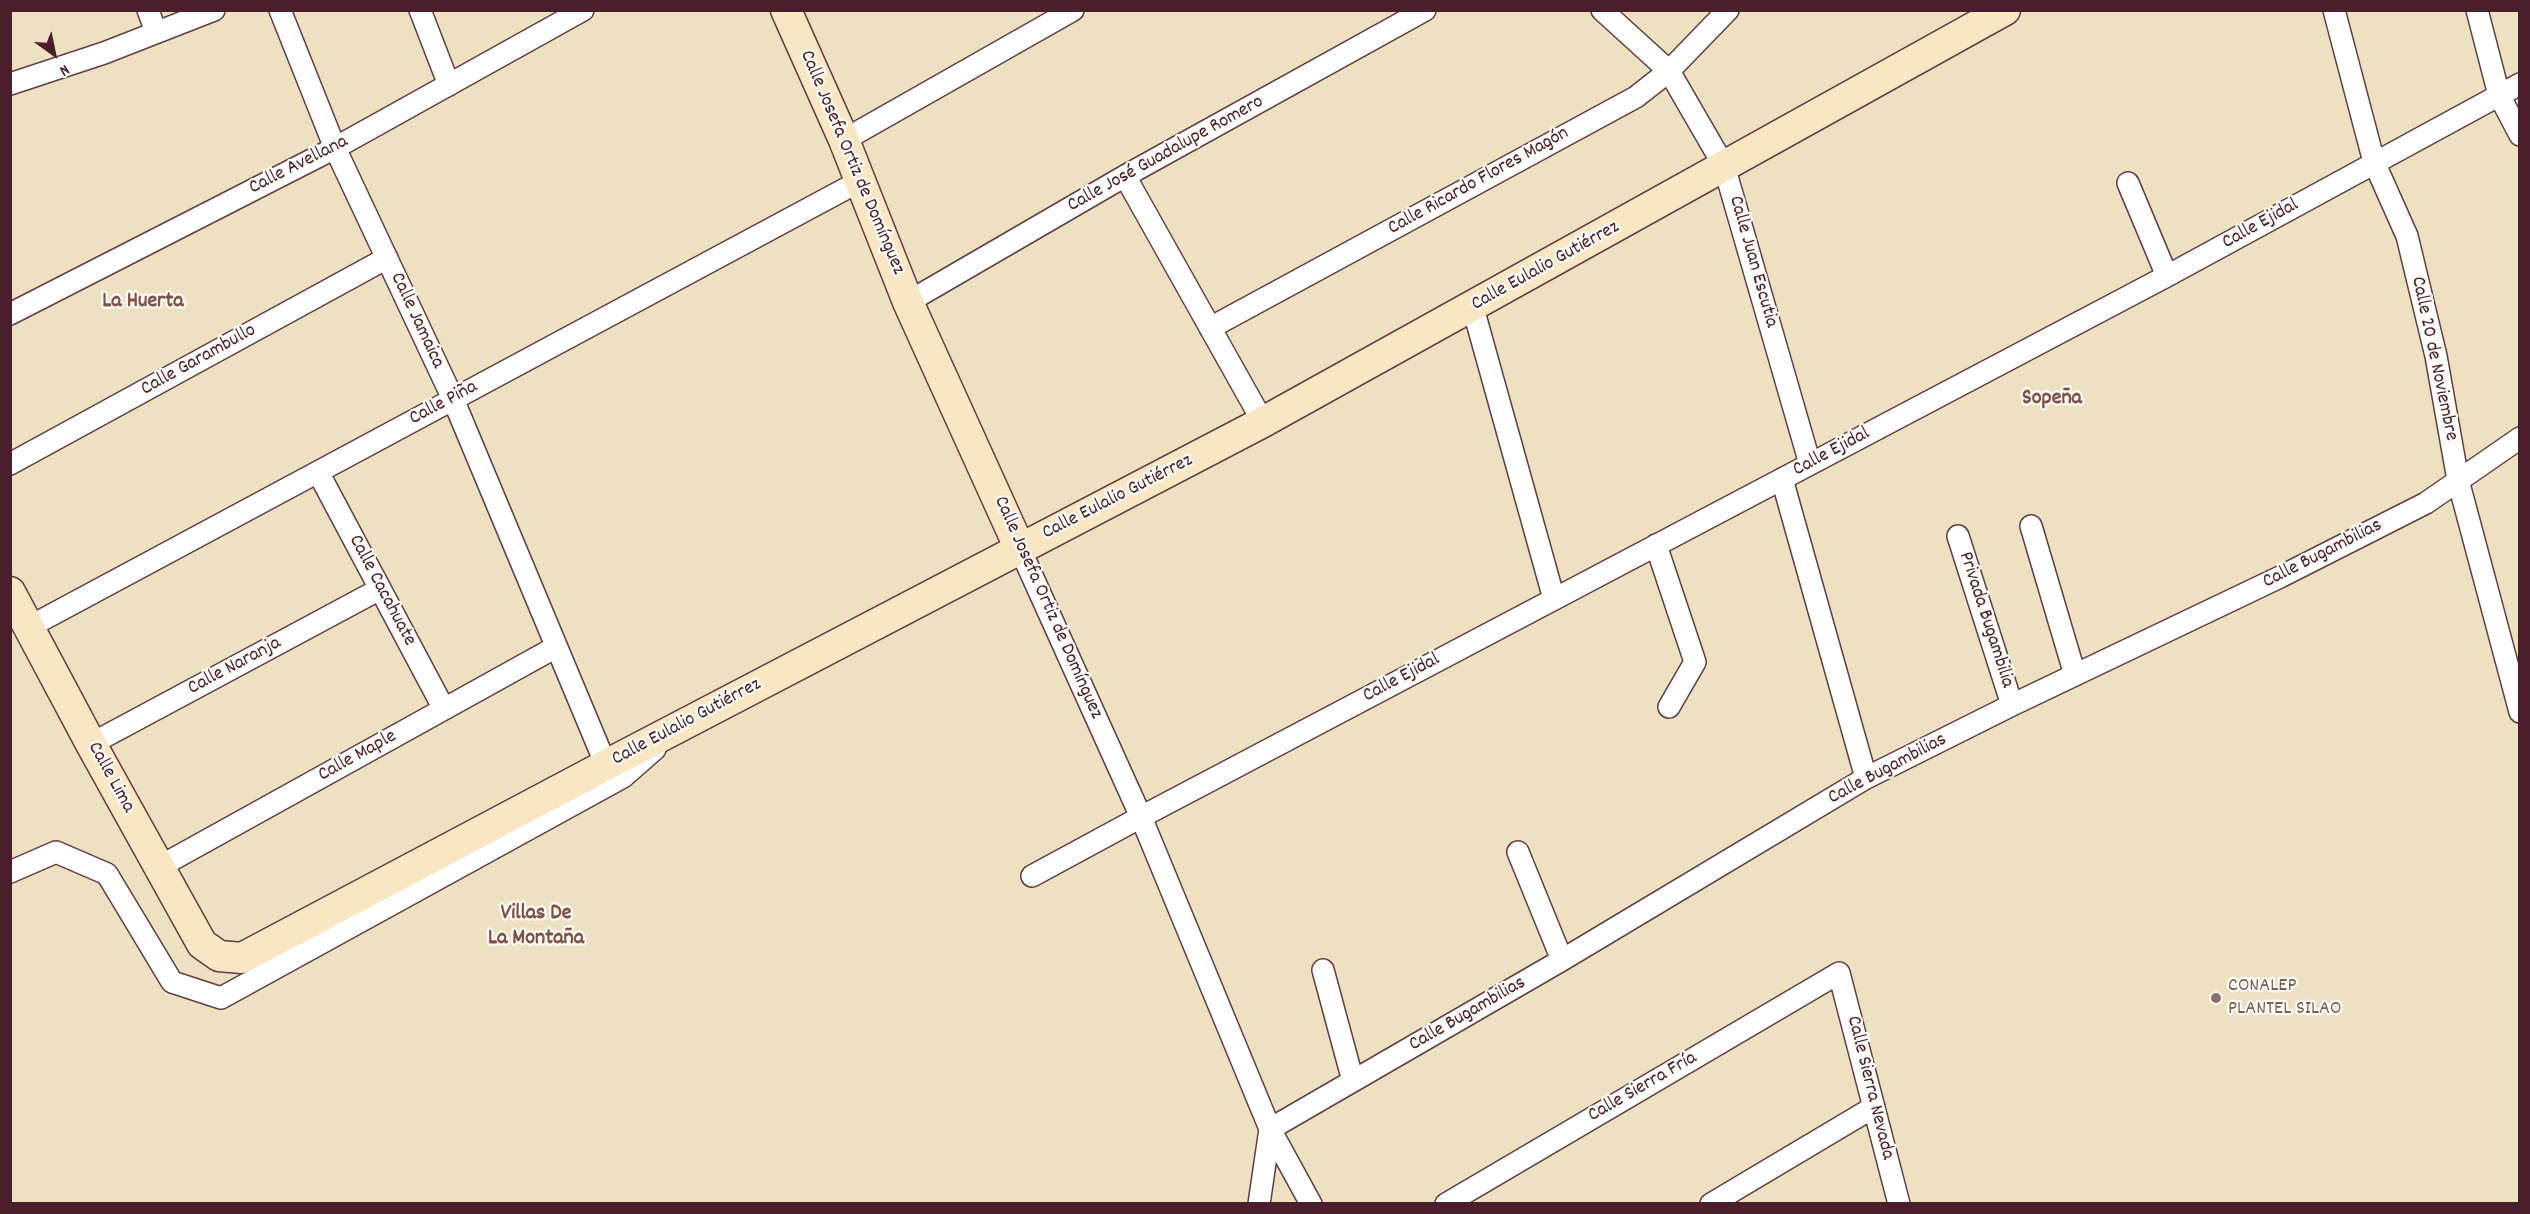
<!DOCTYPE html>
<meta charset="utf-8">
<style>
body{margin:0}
#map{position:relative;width:2530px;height:1214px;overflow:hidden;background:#ede1c1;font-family:Dekko,sans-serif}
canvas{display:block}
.frame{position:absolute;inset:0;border:12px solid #4a1f2b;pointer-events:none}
.north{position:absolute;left:24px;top:24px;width:60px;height:60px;-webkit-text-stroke:4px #fdfcf7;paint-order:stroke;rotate:147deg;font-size:16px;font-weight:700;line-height:24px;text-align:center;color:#4a1f2b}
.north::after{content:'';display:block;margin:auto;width:21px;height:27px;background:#4a1f2b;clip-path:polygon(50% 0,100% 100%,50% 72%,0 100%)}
</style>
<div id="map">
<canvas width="2530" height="1214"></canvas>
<div class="frame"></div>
<div class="north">N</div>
</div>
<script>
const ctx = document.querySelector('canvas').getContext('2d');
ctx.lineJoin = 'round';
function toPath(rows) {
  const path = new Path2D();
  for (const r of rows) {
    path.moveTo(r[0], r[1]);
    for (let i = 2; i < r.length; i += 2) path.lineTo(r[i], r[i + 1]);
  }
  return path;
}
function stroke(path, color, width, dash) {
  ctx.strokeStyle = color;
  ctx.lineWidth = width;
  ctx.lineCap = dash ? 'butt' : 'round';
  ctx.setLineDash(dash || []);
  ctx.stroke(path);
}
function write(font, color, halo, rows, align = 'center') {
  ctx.font = font + ' Dekko,sans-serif';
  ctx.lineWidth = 4.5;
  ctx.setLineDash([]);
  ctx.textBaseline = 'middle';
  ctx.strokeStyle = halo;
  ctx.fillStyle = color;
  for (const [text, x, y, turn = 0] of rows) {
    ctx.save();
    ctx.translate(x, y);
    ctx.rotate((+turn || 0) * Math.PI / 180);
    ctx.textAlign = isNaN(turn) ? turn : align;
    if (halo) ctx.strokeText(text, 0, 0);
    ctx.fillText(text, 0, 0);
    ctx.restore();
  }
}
const street = toPath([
 [148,10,156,32],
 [280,10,335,148,453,399,606,765],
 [420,10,449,85],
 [1602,10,1669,71,1724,166,1810,464],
 [2334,10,2374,162,2407,236,2436,356,2458,480,2520,712],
 [2477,10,2499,95,2520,135],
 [10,84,104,53,214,10],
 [844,140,1073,10],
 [1125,176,1263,422],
 [2128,183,2167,276],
 [908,302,1125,176,1425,10],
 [1473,308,1554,599],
 [10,314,335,148,583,10],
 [1210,328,1636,97,1669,71,1728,10],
 [10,464,387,258],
 [318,472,444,709],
 [1782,479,1866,778],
 [2031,526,2075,675],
 [1958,536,2012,705],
 [1656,545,1695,662,1669,707],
 [1020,549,1141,817,1270,1129,1311,1204],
 [29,627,860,181],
 [91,744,380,589],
 [1518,852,1562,960],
 [159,867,556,647],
 [10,872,56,852,107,874,172,982,221,998,623,777,655,749],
 [1032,876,1141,817,2167,276,2520,84],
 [1323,970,1353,1081],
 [1270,1129,1562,960,1866,778,2012,705,2280,577,2426,503,2520,438],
 [1259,1204,1270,1129],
 [1446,1204,1839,973,1899,1204],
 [1711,1204,1874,1107]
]);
const secondary = toPath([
 [786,10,844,140,908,302,1020,549],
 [10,592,91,744,202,944,219,956,242,958,606,765,1263,422,2005,10]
]);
stroke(street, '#623c42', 24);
stroke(secondary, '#623c42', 33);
stroke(street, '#fff', 21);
stroke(secondary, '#f9e7c3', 30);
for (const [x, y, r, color] of [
 [2216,998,6,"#8d6e63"]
]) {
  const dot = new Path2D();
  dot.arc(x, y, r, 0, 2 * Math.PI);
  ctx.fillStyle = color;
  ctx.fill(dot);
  stroke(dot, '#fdfcf7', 2);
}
write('20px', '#4a1f2b', '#fdfcf7', [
 ["Calle José Guadalupe Romero",1166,155,-29],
 ["Calle Josefa Ortiz de Domínguez",851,163,67],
 ["Calle Avellana",299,166,-27],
 ["Calle Ricardo Flores Magón",1479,182,-29],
 ["Calle Ejidal",2261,225,-29],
 ["Calle Juan Escutia",1752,262,74],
 ["Calle Eulalio Gutiérrez",1546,267,-29],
 ["Calle Jamaica",416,321,65],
 ["Calle 20 de Noviembre",2433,359,78],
 ["Calle Garambullo",199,361,-29],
 ["Calle Piña",444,404,-28],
 ["Calle Ejidal",1832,453,-28],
 ["Calle Eulalio Gutiérrez",1118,498,-27],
 ["Calle Bugambilias",2323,555,-27],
 ["Calle Cacahuate",381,591,62],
 ["Calle Josefa Ortiz de Domínguez",1047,608,66],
 ["Privada Bugambilia",1985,620,72],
 ["Calle Naranja",235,667,-28],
 ["Calle Ejidal",1402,679,-28],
 ["Calle Eulalio Gutiérrez",687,723,-28],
 ["Calle Maple",358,757,-29],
 ["Calle Bugambilias",1888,770,-28],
 ["Calle Lima",110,778,61],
 ["Calle Bugambilias",1468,1015,-30],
 ["Calle Sierra Fría",1643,1088,-30],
 ["Calle Sierra Nevada",1869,1088,76]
]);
write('20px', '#785e54', '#fdfcf7', [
 ["CONALEP",2228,987],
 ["PLANTEL SILAO",2228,1010]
], 'left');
write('bold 22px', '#805146', '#fdfcf7', [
 ["La Huerta",143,303],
 ["Sopeña",2052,400],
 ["Villas De",536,915],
 ["La Montaña",536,940]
]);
</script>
